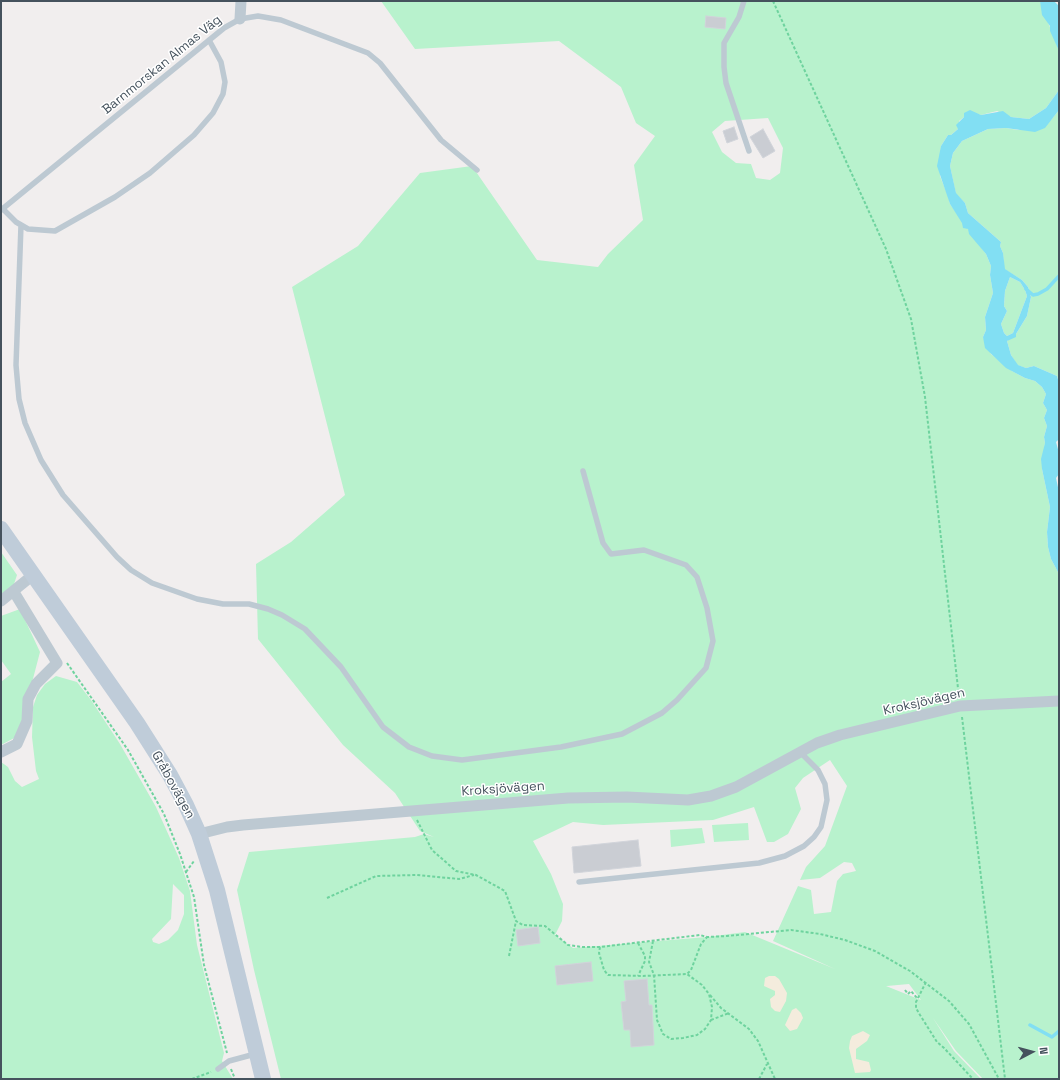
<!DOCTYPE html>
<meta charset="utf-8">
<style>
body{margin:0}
#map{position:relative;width:1060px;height:1080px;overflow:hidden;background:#f1eeee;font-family:"Space Grotesk",sans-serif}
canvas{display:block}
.frame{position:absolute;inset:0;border:2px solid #45525d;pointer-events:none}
.north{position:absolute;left:1012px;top:1032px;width:40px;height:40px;-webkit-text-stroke:3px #fff;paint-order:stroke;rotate:84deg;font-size:11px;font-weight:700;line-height:16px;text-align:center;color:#45525d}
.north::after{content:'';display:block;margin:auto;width:14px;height:18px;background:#45525d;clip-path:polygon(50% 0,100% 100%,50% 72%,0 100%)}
</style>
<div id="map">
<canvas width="1060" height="1080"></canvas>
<div class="frame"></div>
<div class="north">N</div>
</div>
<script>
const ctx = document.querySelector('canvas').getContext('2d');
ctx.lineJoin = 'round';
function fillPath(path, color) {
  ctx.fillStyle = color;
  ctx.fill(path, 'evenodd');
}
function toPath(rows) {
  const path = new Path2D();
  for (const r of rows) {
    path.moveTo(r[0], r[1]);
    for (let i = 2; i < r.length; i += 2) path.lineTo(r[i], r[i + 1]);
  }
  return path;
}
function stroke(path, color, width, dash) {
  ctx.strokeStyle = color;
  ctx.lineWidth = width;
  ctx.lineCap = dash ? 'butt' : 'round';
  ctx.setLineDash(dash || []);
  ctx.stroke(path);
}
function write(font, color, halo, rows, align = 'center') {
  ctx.font = font + ' "Space Grotesk",sans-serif';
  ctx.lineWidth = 3;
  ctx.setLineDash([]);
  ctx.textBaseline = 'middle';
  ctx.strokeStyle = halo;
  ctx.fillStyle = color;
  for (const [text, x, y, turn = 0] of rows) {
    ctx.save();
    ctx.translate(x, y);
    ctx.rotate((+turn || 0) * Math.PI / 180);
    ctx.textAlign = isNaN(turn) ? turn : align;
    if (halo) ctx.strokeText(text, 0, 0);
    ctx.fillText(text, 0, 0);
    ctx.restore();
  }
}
fillPath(toPath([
 [381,1,1040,1,1059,51,1059,90,1046,108,1029,119,1011,117,997,111,981,115,974,113,964,117,959,121,959,128,951,135,948,135,941,146,940,176,948,196,950,204,986,254,991,266,990,275,993,293,985,317,986,330,983,337,991,354,1012,371,1025,378,1035,381,1042,387,1046,394,1043,403,1047,410,1044,418,1047,426,1044,437,1045,443,1042,469,1050,507,1047,532,1048,547,1051,559,1059,574,1059,1079,983,1079,956,1051,933,1018,954,1051,981,1079,281,1079,254,970,237,890,249,852,415,837,424,834,434,837,420,831,395,793,343,745,258,639,256,564,291,542,345,495,292,287,358,246,420,173,472,166,537,260,598,267,608,254,643,220,634,165,655,136,636,123,621,87,559,41,415,49],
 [768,118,783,148,780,173,770,180,756,178,751,164,736,163,722,152,712,132,725,121],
 [830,760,847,786,825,846,806,867,800,880,820,878,844,862,852,863,856,871,843,874,837,881,831,912,814,914,811,890,798,886,773,941,835,969,745,932,707,937,573,948,555,935,562,921,563,904,551,874,533,841,573,822,603,825,713,820,754,807,767,842,774,842,788,834,801,809,795,788,803,778],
 [909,984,921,1000,886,986,887,986],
 [1059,110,1059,383,1057,376,1034,366,1026,368,1017,365,1011,355,1007,341,1016,334,1027,316,1031,297,1028,287,1022,280,1004,269,1003,253,1000,246,1001,242,968,213,965,203,956,194,950,166,953,153,962,141,988,129,1006,128,1018,130,1051,120],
 [1010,277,1020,282,1025,290,1027,296,1013,333,1007,336,1004,333,1001,324,1007,311,1004,306,1005,291],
 [1,552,17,575,14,584,1,597],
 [20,609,40,652,18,736,1,745,1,682,11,674,1,660,1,616],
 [56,676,77,682,91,700,120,744,156,807,179,858,190,891,197,945,224,1053,222,1061,233,1079,1,1079,1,762,8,767,15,781,22,787,39,779,36,771,32,737,33,707,37,695,45,684],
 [173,884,184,895,184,914,178,930,168,940,159,944,153,942,152,939,171,919],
 [748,823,749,840,714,842,712,825],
 [702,828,705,843,671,847,670,830]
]), '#b8f2cd');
fillPath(toPath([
 [769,976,775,976,779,979,787,993,786,1001,780,1012,775,1011,771,1007,770,999,775,995,775,991,764,986,765,978],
 [796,1008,801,1013,803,1018,797,1029,790,1031,785,1025,792,1010],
 [863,1031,870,1035,867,1041,856,1049,856,1059,869,1062,871,1070,870,1072,855,1073,849,1048,850,1041,852,1036]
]), '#f4ecdd');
fillPath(toPath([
 [1040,1,1054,1,1059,6,1059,51,1050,31,1050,26,1042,15],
 [1059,90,1059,110,1045,128,1035,132,1006,128,988,129,962,141,953,153,950,166,956,193,965,203,968,213,1001,242,1000,246,1003,253,1005,269,1022,280,1028,287,1031,297,1027,316,1016,334,1016,337,1007,341,1011,355,1018,365,1026,368,1034,366,1057,376,1059,383,1059,439,1056,442,1059,453,1059,474,1056,478,1059,492,1059,574,1051,559,1048,547,1047,532,1050,507,1042,469,1041,459,1045,443,1044,437,1047,426,1044,418,1047,410,1043,403,1046,394,1042,387,1035,381,1025,378,1006,368,985,348,983,337,986,330,985,317,993,293,990,275,991,266,986,254,969,234,968,229,963,228,962,223,950,204,937,166,941,146,948,135,951,135,958,129,956,125,964,117,964,113,970,110,981,115,1003,111,1011,117,1029,119,1046,108],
 [1010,277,1020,282,1025,290,1027,296,1013,333,1007,336,1004,333,1001,324,1007,311,1004,306,1005,291]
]), '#82dff3');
stroke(toPath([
 [1026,289,1033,295,1038,294,1047,289,1059,276],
 [1030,1025,1052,1037,1059,1031]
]), '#82dff3', 3.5);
const building = toPath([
 [706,16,726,18,725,29,705,27,706,16],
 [734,127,738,139,727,143,723,131,734,127],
 [763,129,775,151,763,158,750,137,763,129],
 [638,840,641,866,574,873,572,847,638,840],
 [538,927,540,943,518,946,516,930,538,927],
 [591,962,593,981,557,985,555,966,591,962],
 [647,979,649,1005,652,1005,654,1045,631,1047,630,1030,624,1030,621,1002,626,1001,624,981,647,979]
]);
fillPath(building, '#cacdd3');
stroke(building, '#d1d4da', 1);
stroke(toPath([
 [773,1,886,249,911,319,925,397,959,697],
 [67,663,128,750,164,814,180,854,194,897,204,965,227,1053],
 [962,717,1005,1079],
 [417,820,432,850,456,871,476,875,505,891,516,921,523,925,545,926,568,945,582,947,600,947,700,935,707,937,727,936,791,930,820,934,845,940,875,951,910,971,949,1001,969,1024,999,1079],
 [186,872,194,861],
 [327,898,376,876,417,875,459,879,474,875],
 [653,941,649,962,654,975,657,1020,663,1034,671,1039,683,1038,697,1035,705,1029,711,1020,712,1007,709,994,702,985,687,974],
 [638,943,645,956,645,961,638,976],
 [600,947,599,953,604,970,608,975,643,976,687,974,691,970,701,944,707,937],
 [509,956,516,921],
 [926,982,916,1002,916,1008,920,1015,937,1042,944,1048,973,1079],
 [905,990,908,994,911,991,917,998],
 [710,995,721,1008,749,1029,758,1041,775,1079],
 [711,1020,729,1013],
 [231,1069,235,1079],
 [192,1079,211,1072],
 [759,1079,767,1064]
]), '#6ed39e', 2, [3, 2]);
stroke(toPath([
 [744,1,739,17,724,43,724,67,726,83,749,151],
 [3,209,16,222,28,229,55,231,115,197,150,173,194,135,213,113,223,94,225,82,221,62,209,40],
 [1,210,224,28,240,19,258,16,281,20,368,53,380,63,441,140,477,170],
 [21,225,16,365,19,399,25,423,41,460,63,495,117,557,131,570,152,583,197,599,223,604,249,604,268,609,282,615,305,629,341,667,383,727,409,747,432,756,462,760,561,747,622,734,662,713,677,700,706,668,713,641,707,608,697,577,686,565,644,550,611,554,603,543,583,471],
 [579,882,759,863,785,856,804,846,814,837,821,827,827,800,825,784,818,770,800,752],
 [218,1069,229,1061,255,1054]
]), '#bdc9d2', 5.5);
stroke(toPath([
 [240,19,241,1],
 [1,601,33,575],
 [1,752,17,744,27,721,28,699,36,684,57,663,14,592],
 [199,834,227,827,243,825,568,798,627,797,688,800,711,796,736,787,817,743,840,735,960,706,1059,701]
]), '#bdc9d2', 11);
stroke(toPath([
 [1,529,137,723,170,775,186,805,199,834,217,890,263,1079]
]), '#bfccd9', 16);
write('13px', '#45525d', '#fff', [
 ["Barnmorskan Almas Väg",162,65,-39],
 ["Kroksjövägen",924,702,-13],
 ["Gråbovägen",173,785,61],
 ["Kroksjövägen",503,789,-4]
]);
</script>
